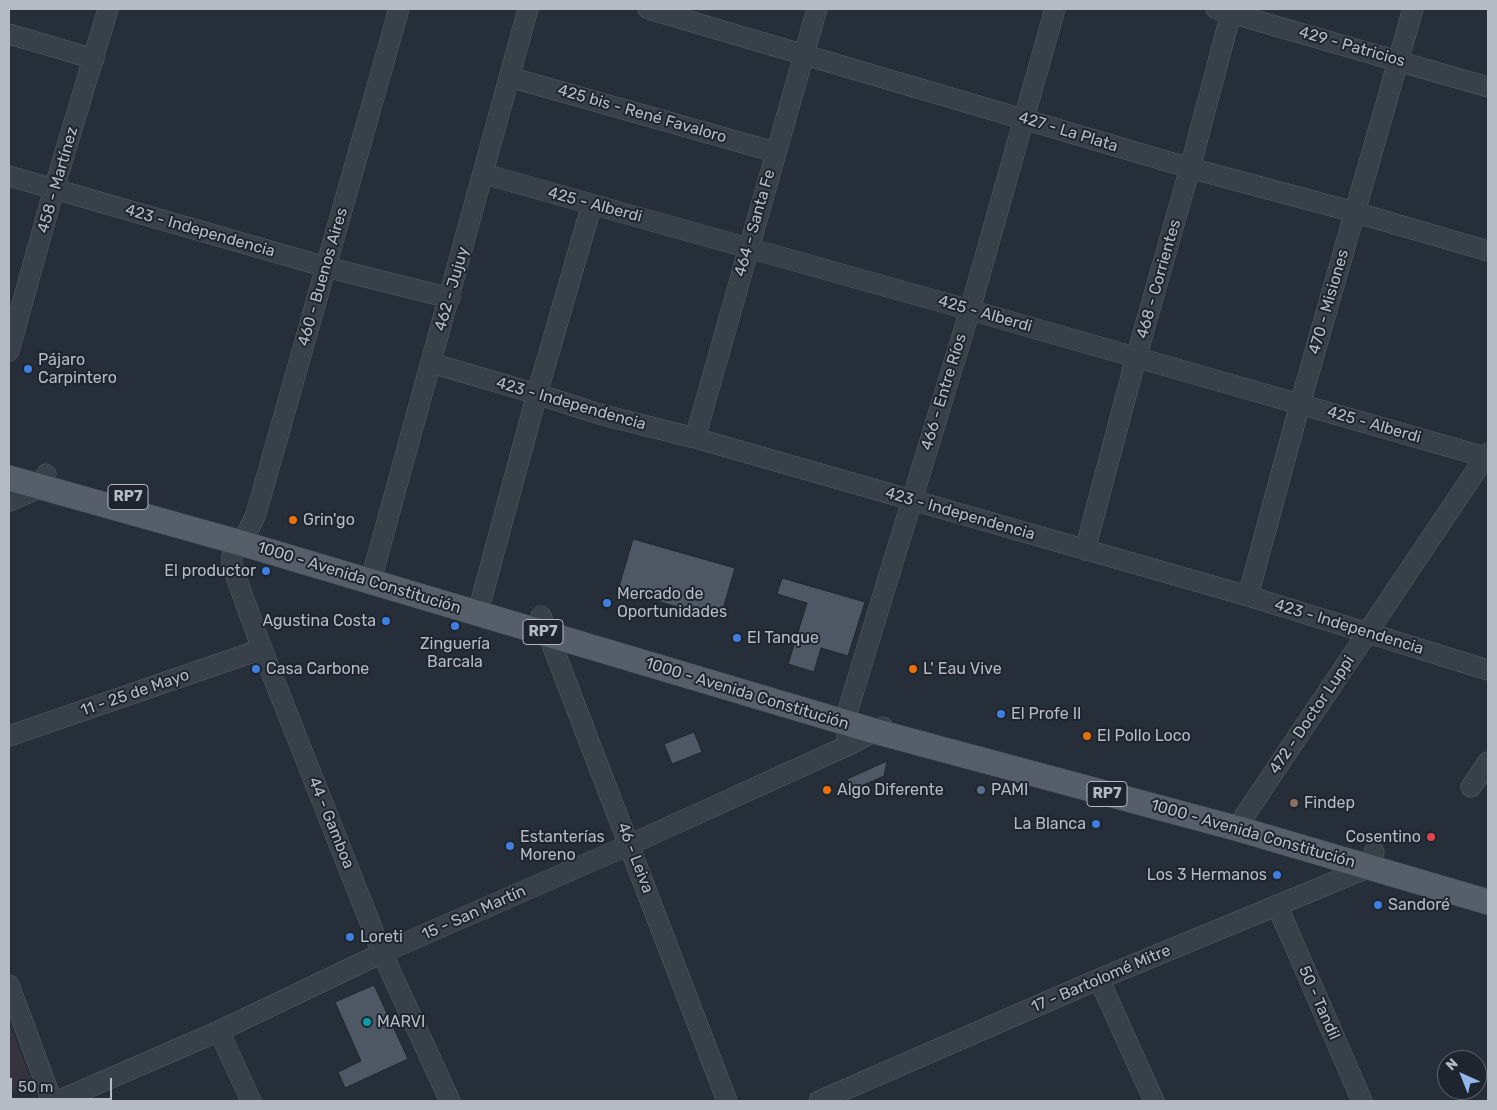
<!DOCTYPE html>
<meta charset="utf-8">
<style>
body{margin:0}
#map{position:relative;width:1497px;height:1110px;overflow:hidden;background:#252e39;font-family:Rubik,sans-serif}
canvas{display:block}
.frame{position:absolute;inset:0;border:10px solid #b4bbc5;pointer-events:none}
.north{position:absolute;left:1437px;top:1050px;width:50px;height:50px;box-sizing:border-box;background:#1e252e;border:1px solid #5a616a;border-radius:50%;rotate:316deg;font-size:14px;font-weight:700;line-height:20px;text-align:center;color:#b4bbc5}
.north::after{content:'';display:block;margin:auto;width:18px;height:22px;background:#91b7ec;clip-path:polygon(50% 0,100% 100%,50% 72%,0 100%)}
.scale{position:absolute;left:10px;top:1078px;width:102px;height:22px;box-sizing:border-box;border:2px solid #b4bbc5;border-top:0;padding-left:6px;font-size:15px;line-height:18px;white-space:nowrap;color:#b4bbc5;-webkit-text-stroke:4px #1e252e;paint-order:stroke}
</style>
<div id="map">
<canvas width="1497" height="1110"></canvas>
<div class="frame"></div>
<div class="north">N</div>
<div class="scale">50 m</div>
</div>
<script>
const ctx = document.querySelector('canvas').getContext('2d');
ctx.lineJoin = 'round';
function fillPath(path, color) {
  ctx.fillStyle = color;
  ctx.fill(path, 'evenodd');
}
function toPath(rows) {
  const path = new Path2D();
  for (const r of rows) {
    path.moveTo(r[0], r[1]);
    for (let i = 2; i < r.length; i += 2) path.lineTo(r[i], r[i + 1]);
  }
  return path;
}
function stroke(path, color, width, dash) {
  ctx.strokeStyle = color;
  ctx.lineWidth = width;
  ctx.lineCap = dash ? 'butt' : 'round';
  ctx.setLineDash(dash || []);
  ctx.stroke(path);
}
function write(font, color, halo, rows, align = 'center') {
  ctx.font = font + ' Rubik,sans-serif';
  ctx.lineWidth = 4;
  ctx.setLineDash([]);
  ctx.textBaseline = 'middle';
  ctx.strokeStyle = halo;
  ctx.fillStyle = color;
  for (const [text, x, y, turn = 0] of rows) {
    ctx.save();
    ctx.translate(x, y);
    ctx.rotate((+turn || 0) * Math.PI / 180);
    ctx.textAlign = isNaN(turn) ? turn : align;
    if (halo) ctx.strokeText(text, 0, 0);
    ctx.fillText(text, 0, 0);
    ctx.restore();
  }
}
fillPath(toPath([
 [9,1022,32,1083,9,1093]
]), '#34333e');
const building = toPath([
 [633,539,735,568,720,619,618,590,633,539],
 [782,578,865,602,848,656,821,648,814,672,788,664,807,603,777,594,782,578],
 [694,732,702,752,672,764,664,744,694,732],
 [887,761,884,776,852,790,847,779,887,761],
 [374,985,408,1059,345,1088,338,1072,361,1061,335,1002,374,985]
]);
fillPath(building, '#4e5864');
stroke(building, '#202730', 1);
const minor = toPath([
 [399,9,256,514,248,531,232,555,232,566,262,649,382,953,450,1101],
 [648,9,1190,168,1354,212,1488,251],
 [1216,9,1488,87],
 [9,34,94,59],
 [509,77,775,152],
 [484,174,970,310,1485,457],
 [9,176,326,267,450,298],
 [9,351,54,189,108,9],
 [431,363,537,394,599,414,695,438,1248,596,1488,670],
 [695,438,817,9],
 [9,501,42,487,46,474],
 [1085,550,1136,358,1190,168,1232,9],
 [374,569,528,9],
 [1248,596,1300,404,1413,9],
 [482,597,537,394,592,204],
 [541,616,727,1101],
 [9,736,262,649],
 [847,736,844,723,970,310,1055,9],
 [1471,787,1488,762],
 [1239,829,1245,815,1488,453],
 [1277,905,1362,1101],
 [1099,979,1154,1101],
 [9,985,52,1101],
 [219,1031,251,1101],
 [58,1101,219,1031,382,953,629,845,849,745,883,727],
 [819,1101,1099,979,1370,867,1374,852]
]);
const major = toPath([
 [9,478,241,543,874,731,1239,829,1488,902]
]);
stroke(minor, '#565e67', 21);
stroke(major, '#414952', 26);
stroke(minor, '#384049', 20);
stroke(major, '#565f69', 25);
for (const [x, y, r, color] of [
 [28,369,5,"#3f7fe0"],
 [293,520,5,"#e8710a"],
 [266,571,5,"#3f7fe0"],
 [607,603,5,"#3f7fe0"],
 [386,621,5,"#3f7fe0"],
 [455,626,5,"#3f7fe0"],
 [737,638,5,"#3f7fe0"],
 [256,669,5,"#3f7fe0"],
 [913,669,5,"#e8710a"],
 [1001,714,5,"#3f7fe0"],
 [1087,736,5,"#e8710a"],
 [827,790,5,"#e8710a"],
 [981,790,5,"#5c6f8a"],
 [1294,803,5,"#8d6e63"],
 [1096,824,5,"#3f7fe0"],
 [1431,837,5,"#e0444e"],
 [510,846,5,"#3f7fe0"],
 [1277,875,5,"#3f7fe0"],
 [1378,905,5,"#3f7fe0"],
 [350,937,5,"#3f7fe0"],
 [367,1022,5,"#0f9aa8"]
]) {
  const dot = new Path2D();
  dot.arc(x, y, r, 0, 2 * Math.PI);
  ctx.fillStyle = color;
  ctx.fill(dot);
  stroke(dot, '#1e252e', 2);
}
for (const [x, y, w] of [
 [128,497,40],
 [543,632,40],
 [1107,794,40]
]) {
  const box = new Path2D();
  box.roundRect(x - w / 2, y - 12.5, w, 25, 4);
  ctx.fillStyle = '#1e252e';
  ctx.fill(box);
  stroke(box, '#b4bbc5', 1);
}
write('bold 15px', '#b4bbc5', null, [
 ["RP7",128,497],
 ["RP7",543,632],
 ["RP7",1107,794]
]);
write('16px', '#b4bbc5', '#1e252e', [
 ["429 - Patricios",1352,47,16],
 ["425 bis - René Favaloro",642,114,16],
 ["427 - La Plata",1068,132,17],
 ["458 - Martínez",58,180,-74],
 ["425 - Alberdi",595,205,15],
 ["464 - Santa Fe",755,223,-74],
 ["423 - Independencia",200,231,16],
 ["460 - Buenos Aires",323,277,-74],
 ["468 - Corrientes",1159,279,-74],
 ["462 - Jujuy",452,289,-74],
 ["470 - Misiones",1329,302,-74],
 ["425 - Alberdi",985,314,16],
 ["466 - Entre Ríos",944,392,-73],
 ["423 - Independencia",571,404,16],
 ["425 - Alberdi",1374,425,16],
 ["423 - Independencia",960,514,16],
 ["1000 - Avenida Constitución",359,578,17],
 ["423 - Independencia",1349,627,17],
 ["11 - 25 de Mayo",135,693,-19],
 ["1000 - Avenida Constitución",747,694,17],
 ["472 - Doctor Luppi",1312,715,-56],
 ["44 - Gamboa",331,823,68],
 ["1000 - Avenida Constitución",1253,834,16],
 ["46 - Leiva",635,858,69],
 ["15 - San Martín",474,913,-24],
 ["17 - Bartolomé Mitre",1101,979,-23],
 ["50 - Tandil",1319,1003,66]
]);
write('16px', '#b4bbc5', '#1e252e', [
 ["Pájaro",38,360],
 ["Carpintero",38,378],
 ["Grin'go",303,520],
 ["El productor",256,571,"right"],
 ["Mercado de",617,594],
 ["Oportunidades",617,612],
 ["Agustina Costa",376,621,"right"],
 ["El Tanque",747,638],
 ["Zinguería",455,644,"center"],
 ["Barcala",455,662,"center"],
 ["Casa Carbone",266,669],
 ["L' Eau Vive",923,669],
 ["El Profe II",1011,714],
 ["El Pollo Loco",1097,736],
 ["Algo Diferente",837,790],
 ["PAMI",991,790],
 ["Findep",1304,803],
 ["La Blanca",1086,824,"right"],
 ["Estanterías",520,837],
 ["Moreno",520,855],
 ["Cosentino",1421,837,"right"],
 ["Los 3 Hermanos",1267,875,"right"],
 ["Sandoré",1388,905],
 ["Loreti",360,937],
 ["MARVI",377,1022]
], 'left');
</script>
